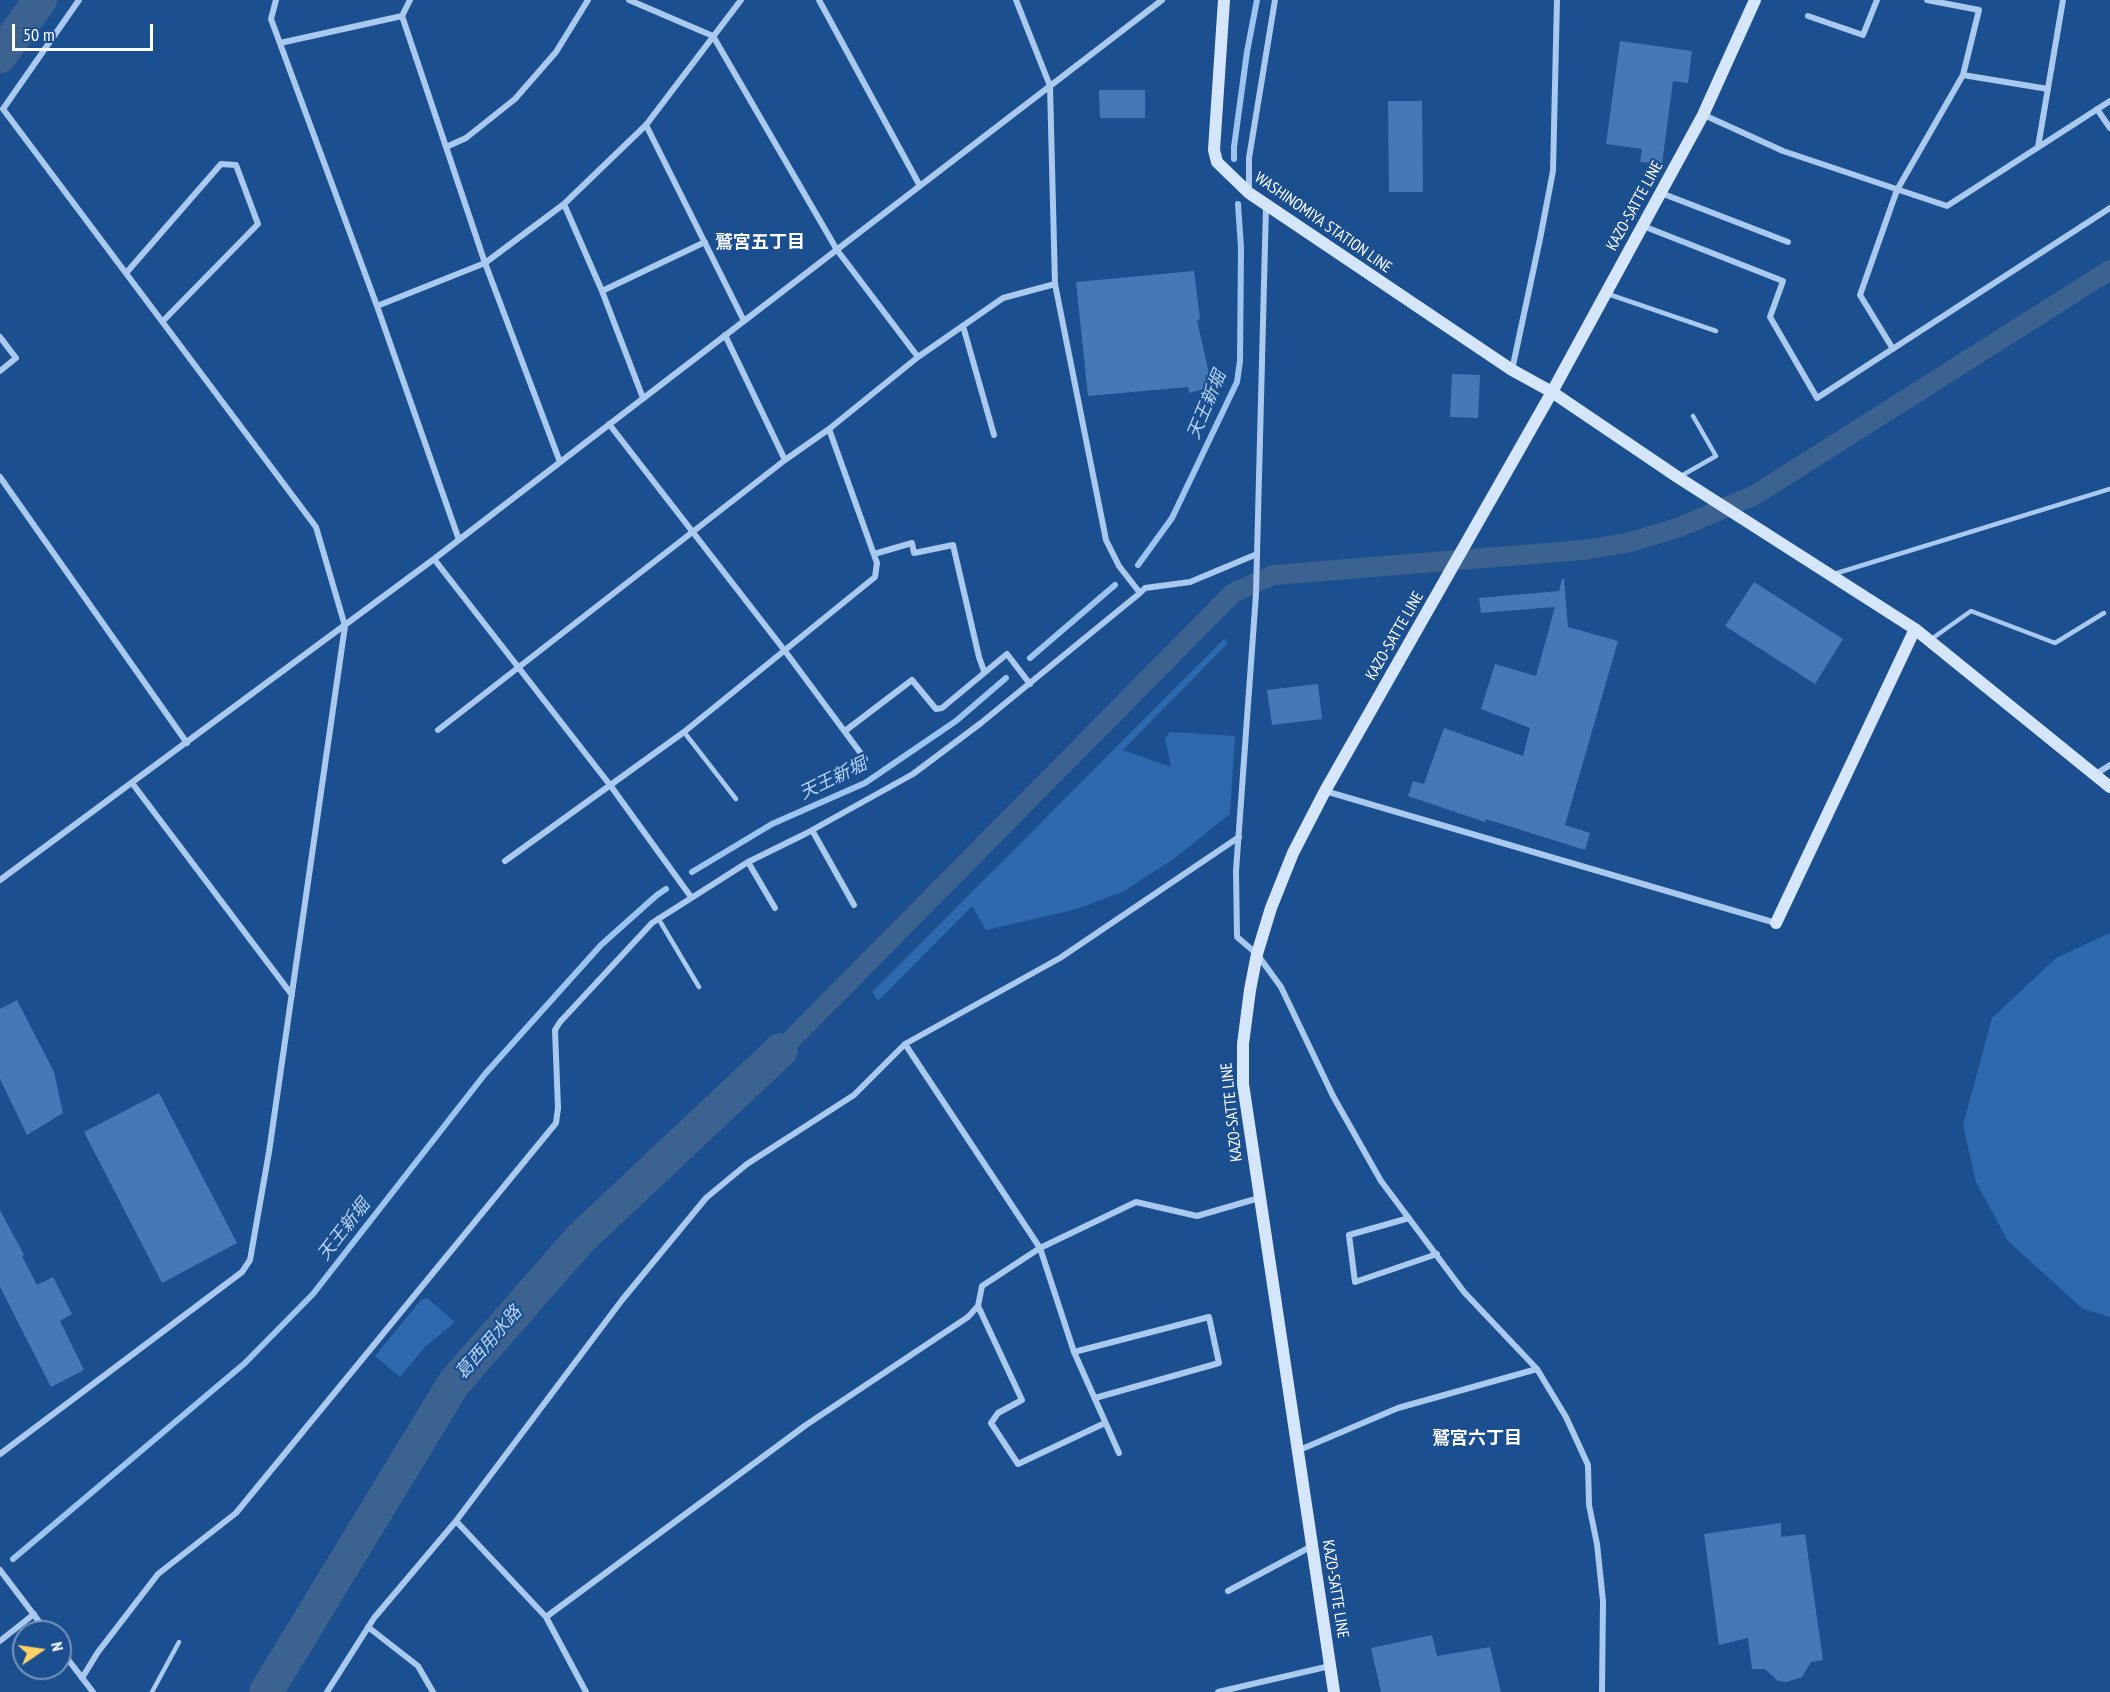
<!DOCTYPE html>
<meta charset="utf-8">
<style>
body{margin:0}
#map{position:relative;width:2110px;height:1692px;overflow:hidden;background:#1b4f8f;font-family:"PT Sans Narrow",sans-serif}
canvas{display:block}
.north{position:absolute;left:12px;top:1620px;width:60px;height:60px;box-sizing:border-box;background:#1b4f8f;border:2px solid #7695bc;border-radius:50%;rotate:77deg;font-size:16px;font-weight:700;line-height:24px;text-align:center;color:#fff}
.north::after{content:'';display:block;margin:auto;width:21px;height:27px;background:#ffd166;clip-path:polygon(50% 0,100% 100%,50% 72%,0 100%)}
.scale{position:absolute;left:12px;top:24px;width:141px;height:27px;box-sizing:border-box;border:3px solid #fff;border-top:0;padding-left:8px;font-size:18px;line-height:21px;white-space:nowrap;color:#fff;-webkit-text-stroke:4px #1b4f8f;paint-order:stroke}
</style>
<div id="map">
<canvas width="2110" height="1692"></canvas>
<div class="north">N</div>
<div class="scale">50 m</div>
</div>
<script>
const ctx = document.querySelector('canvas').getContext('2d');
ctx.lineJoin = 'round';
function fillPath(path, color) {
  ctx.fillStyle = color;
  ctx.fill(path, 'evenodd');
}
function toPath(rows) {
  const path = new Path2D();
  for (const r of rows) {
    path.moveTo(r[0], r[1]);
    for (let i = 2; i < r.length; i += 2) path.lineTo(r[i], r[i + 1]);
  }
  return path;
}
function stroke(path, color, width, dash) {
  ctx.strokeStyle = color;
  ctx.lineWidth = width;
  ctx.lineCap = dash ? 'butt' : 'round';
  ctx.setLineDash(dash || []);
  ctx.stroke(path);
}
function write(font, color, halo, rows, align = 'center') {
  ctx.font = font + ' "PT Sans Narrow","Noto Sans JP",sans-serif';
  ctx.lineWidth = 4.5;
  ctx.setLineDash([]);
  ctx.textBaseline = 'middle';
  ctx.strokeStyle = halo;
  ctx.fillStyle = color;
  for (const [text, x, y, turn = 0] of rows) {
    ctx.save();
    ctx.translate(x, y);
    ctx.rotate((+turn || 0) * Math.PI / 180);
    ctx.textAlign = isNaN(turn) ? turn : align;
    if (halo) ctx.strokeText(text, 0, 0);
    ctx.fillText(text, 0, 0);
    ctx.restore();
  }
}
fillPath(toPath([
 [1225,638,1227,644,1123,750,1171,767,1165,739,1170,732,1235,736,1230,814,1175,858,1124,891,1077,909,986,930,972,906,878,1001,872,992],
 [2110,933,2110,1317,2083,1309,2008,1241,1976,1182,1963,1125,1992,1018,2056,958],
 [427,1298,455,1322,425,1347,400,1377,375,1356,421,1300]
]), '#2e69ad');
stroke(toPath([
 [1234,159,1234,147,1247,52,1257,0],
 [1138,565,1172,518,1237,382,1240,361,1241,248,1238,204],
 [1030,658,1115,585],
 [692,872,772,824,865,783,956,721,1006,678],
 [13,1559,245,1363,313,1294,485,1074,601,945,657,895,666,889]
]), '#9cc4f0', 6);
stroke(toPath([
 [781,1050,1233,593,1273,575,1584,550,1631,542,1680,527,1755,495,2110,270]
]), '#3c6290', 20);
stroke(toPath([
 [0,56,40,0],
 [266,1692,454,1383,580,1239,781,1050]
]), '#3c6290', 34);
fillPath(toPath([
 [1620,41,1692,51,1688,83,1673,81,1662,164,1640,162,1642,149,1606,144],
 [1099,90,1145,90,1145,118,1100,118],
 [1388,101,1422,101,1423,192,1389,192],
 [1194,271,1200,319,1197,320,1212,387,1189,393,1188,387,1088,396,1076,282],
 [1452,374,1480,375,1478,418,1450,417],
 [1562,579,1564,579,1568,627,1618,641,1565,825,1590,833,1585,850,1486,819,1485,822,1408,796,1413,781,1424,784,1444,728,1523,756,1530,728,1481,709,1495,664,1536,676,1555,607,1481,613,1479,598,1559,591],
 [1754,582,1843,639,1815,684,1725,626],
 [1318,684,1322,719,1272,725,1267,690],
 [17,1000,54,1072,63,1113,27,1135,0,1079,0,1009],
 [159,1093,237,1243,162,1283,84,1132],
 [0,1210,24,1255,22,1256,37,1285,53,1277,72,1314,60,1321,84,1370,51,1387,0,1287],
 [1781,1523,1781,1537,1805,1534,1823,1660,1811,1662,1802,1677,1786,1682,1778,1681,1765,1669,1752,1669,1748,1638,1719,1645,1704,1534],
 [1432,1635,1437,1656,1490,1647,1501,1692,1381,1692,1371,1648]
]), '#4478b7');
stroke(toPath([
 [1608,294,1716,331],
 [1681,476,1716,456,1693,416],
 [1834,574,2110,489],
 [1930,640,1971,611,2055,643,2104,613],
 [684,732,736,799],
 [658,918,699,987],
 [152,1692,179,1642]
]), '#a9c9ee', 4.5);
stroke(toPath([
 [276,0,271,19,377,306,459,540],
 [410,0,402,16,485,263,560,462],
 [629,0,713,36,837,250,918,357],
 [819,0,920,186],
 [1016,0,1050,86,1055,284,1106,540,1119,566,1140,593,1145,588,1190,582,1257,554],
 [1927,0,1979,10,1963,75],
 [1808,16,1863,35,1877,0],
 [280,43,402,16],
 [2097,109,2110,128],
 [1704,115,1783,151,1947,206,2110,101],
 [646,125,744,321],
 [446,147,466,138,515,99,556,52,588,0],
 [2038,147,2063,0],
 [1249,193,1249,158,1275,0],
 [1661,193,1788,242],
 [564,204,602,291,643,398],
 [1266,206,1256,594,1236,871,1237,937,1257,954,1281,987,1333,1096,1381,1181,1464,1292,1537,1369,1566,1417,1588,1465,1589,1505,1597,1544,1603,1601,1602,1692],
 [1643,226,1783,281,1770,317,1817,398,2110,208],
 [127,272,221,164,236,165,258,224,163,321],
 [602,291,705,242],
 [377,306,485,263,564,204,646,125,741,0],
 [963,326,994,435],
 [725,335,785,460],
 [0,337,16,358,0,371],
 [1893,349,1860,295,1897,190,1963,75,2048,89],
 [1512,370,1540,239,1553,171,1557,0],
 [609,424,785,651,865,759],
 [0,477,187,743],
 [874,554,912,543,914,553,953,545,979,657,984,671],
 [434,559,610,785,691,897],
 [438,730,785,460,829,429,918,357,1003,298,1055,284],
 [845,731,912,680,936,709,942,708,1007,654,1030,684],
 [2096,774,2110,765],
 [132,783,292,995],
 [1325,791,1776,923],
 [812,830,854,905],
 [505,861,684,732,875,577,877,563,829,429],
 [748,862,775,908],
 [0,880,434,559,1162,0],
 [905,1044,1040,1248,1074,1352,1119,1453],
 [1409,1218,1349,1235,1355,1282,1437,1254],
 [978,1306,1022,1400,998,1413,991,1423,1018,1464,1105,1423],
 [1074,1352,1209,1317,1219,1363,1095,1398],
 [1297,1451,1398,1408,1537,1369],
 [0,1454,242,1272,250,1260,269,1152,345,626,316,527,3,109,79,0],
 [456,1521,546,1617,586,1692],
 [0,1570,47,1632],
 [1228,1591,1312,1546],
 [546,1617,806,1425,968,1317,978,1306,982,1286,1040,1248,1136,1202,1197,1216,1259,1198],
 [368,1627,418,1666,433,1692],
 [0,1641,34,1614],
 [60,1649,93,1692],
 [82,1678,98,1652,158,1574,236,1513,556,1123,558,1108,555,1030,560,1022,652,923,748,862,805,834,913,774,981,723,1140,593],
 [327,1692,374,1618,456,1521,622,1300,706,1198,747,1164,854,1095,905,1044,1060,958,1239,837],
 [1218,1692,1330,1666]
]), '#a9c9ee', 6);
stroke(toPath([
 [1224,0,1214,150,1217,162,1249,193,1512,370,1552,392,1679,478,1915,629,2110,787],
 [1776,923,1915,629],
 [1334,1692,1243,1084,1243,1044,1250,990,1257,954,1271,908,1293,853,1325,791,1552,392,1703,115,1755,0]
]), '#d6e6fa', 12);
write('16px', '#fff', '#1b4f8f', [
 ["KAZO-SATTE LINE",1635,206,-61],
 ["WASHINOMIYA STATION LINE",1323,223,35],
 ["KAZO-SATTE LINE",1395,636,-60],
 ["KAZO-SATTE LINE",1232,1112,-96],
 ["KAZO-SATTE LINE",1335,1589,81]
]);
write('bold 18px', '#fff', '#1b4f8f', [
 ["鷲宮五丁目",760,243],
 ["鷲宮六丁目",1477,1439]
]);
write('italic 18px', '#b5d3f5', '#1b4f8f', [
 ["天王新堀",1207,405,-67],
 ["天王新堀",833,779,-26],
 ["天王新堀",344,1230,-52],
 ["葛西用水路",489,1343,-49]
]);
</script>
